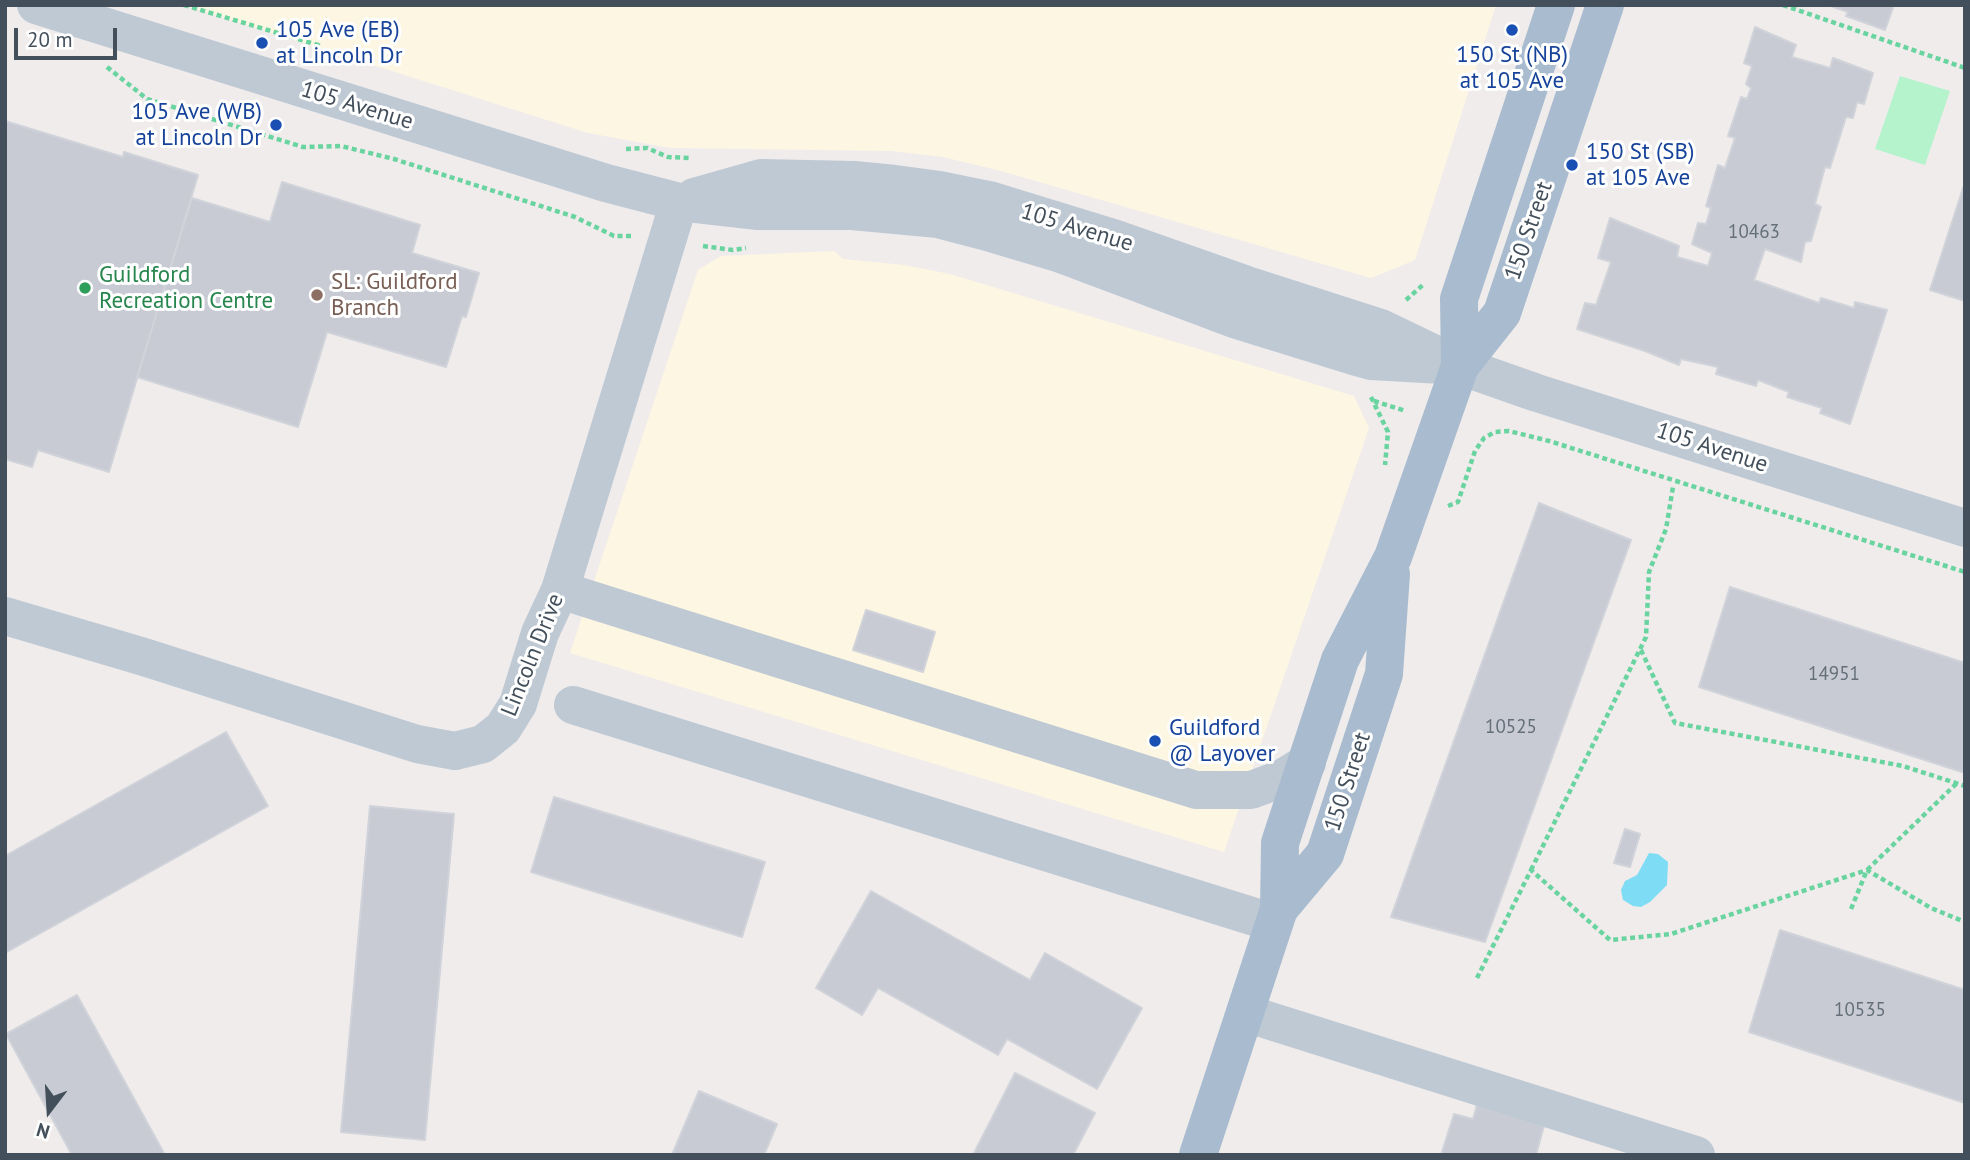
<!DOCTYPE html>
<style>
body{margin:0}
#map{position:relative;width:1970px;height:1160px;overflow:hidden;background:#f0ecec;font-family:"PT Sans",sans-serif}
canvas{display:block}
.frame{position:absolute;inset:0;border:7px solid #43505c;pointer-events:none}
.north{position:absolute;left:14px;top:1076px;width:70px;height:70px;-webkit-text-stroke:5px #fff;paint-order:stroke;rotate:197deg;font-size:19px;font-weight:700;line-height:28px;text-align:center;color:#43505c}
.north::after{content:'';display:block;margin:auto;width:24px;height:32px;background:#43505c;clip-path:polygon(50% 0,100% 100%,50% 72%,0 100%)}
.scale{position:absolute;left:14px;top:28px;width:103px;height:32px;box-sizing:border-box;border:4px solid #43505c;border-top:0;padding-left:9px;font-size:21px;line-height:24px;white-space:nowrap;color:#43505c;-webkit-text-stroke:5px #fff;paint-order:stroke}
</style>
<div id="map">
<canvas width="1970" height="1160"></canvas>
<div class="frame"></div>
<div class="north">N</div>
<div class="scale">20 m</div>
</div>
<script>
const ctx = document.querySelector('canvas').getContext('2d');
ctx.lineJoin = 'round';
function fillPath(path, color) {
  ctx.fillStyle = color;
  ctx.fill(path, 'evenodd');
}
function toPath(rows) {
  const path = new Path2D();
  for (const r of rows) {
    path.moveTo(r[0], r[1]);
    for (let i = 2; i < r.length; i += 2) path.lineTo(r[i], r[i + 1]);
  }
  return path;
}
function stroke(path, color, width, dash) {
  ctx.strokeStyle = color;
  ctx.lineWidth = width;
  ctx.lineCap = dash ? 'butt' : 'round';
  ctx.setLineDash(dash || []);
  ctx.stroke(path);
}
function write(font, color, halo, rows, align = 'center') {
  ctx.font = font + ' "PT Sans",sans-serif';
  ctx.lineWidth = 6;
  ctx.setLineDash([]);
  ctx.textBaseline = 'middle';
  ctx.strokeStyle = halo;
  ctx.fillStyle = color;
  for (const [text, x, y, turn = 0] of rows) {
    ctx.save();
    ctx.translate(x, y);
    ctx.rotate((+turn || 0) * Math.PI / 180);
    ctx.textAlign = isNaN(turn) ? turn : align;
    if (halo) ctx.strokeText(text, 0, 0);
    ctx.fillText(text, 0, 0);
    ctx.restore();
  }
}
fillPath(toPath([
 [183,5,1496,5,1415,260,1371,278,1001,171,943,157,891,151,670,148,588,133],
 [834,251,843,259,904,265,950,274,1354,396,1369,428,1224,852,570,653,698,270,721,256]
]), '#fdf6e3');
fillPath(toPath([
 [1900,76,1950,91,1925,165,1875,149]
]), '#b5f3cd');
fillPath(toPath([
 [1649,853,1658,854,1668,862,1667,885,1650,902,1641,907,1633,906,1623,900,1621,890,1625,881,1637,875]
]), '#7edcf4');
const building = toPath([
 [1828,5,1894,5,1885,30,1846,16,1848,12,1828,5],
 [1755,27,1796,45,1792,57,1830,68,1833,58,1873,73,1864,104,1857,102,1853,118,1846,117,1830,168,1825,167,1815,204,1821,207,1811,241,1805,242,1801,262,1765,249,1754,280,1819,303,1821,298,1854,308,1855,302,1887,310,1850,424,1820,413,1822,408,1787,397,1789,392,1758,380,1756,386,1716,374,1718,367,1681,359,1679,365,1645,351,1577,329,1585,303,1596,305,1611,262,1598,258,1610,218,1679,246,1677,257,1708,266,1712,253,1692,244,1698,223,1706,224,1711,208,1706,206,1718,165,1725,168,1735,138,1728,136,1741,97,1747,99,1751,88,1746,84,1752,66,1744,63,1755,27],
 [5,121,123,157,124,152,198,175,109,472,38,450,32,467,5,459,5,121],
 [282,182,420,225,412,253,479,273,466,317,462,316,446,367,327,332,298,427,137,377,192,198,270,222,282,182],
 [1965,182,1965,301,1930,290,1965,182],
 [1539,503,1631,540,1485,942,1391,917,1539,503],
 [1730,587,1965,663,1965,773,1699,687,1730,587],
 [866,610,935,632,923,672,853,650,866,610],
 [226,732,268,806,5,953,5,856,226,732],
 [554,797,765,862,742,937,531,872,554,797],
 [370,806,454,814,425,1140,341,1132,370,806],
 [1625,829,1640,834,1630,867,1614,863,1625,829],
 [871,891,1030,980,1045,953,1142,1008,1097,1089,1007,1039,998,1055,878,988,862,1015,816,988,871,891],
 [1780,930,1965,990,1965,1103,1749,1032,1780,930],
 [77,995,165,1155,72,1155,6,1034,77,995],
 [1015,1073,1095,1113,1073,1155,973,1155,1015,1073],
 [699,1091,777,1124,764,1155,672,1155,699,1091],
 [1477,1105,1544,1126,1536,1155,1441,1155,1454,1114,1473,1119,1477,1105]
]);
fillPath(building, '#c8cbd3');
stroke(building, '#d0d3d9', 2);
stroke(toPath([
 [184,5,318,45,325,56],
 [1783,5,1965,68],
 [107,67,147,99,303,147,341,146,394,159,575,217,614,236,632,236],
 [626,149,647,148,668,157,689,158],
 [703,246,733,250,746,248],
 [1406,300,1425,283],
 [1371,397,1388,432,1385,465],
 [1374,401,1406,411],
 [1448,506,1458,502,1475,451,1484,438,1495,432,1509,431,1549,441,1965,572],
 [1641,650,1675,723,1903,766,1965,786],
 [1531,870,1646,637,1649,572,1666,529,1673,487],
 [1851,909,1867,870,1956,784],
 [1477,978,1531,870,1610,940,1671,934,1867,870,1931,908,1965,922]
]), '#6ad4a0', 4.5, [5, 3.5]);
stroke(toPath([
 [36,5,606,183,679,202,758,211,852,211,938,219,984,231,1058,253,1234,319,1357,357,1371,361,1460,366],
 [694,197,761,178,854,180,895,184,940,190,989,200,1116,239,1247,285,1381,328,1460,366,1537,393,1965,528],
 [560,590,1196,790,1251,790,1281,779,1307,763],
 [5,616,144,657,417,744,455,751,483,744,503,728,518,704,540,633,560,590,679,202],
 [573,705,1274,923],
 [1245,1013,1696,1155]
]), '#bec9d4', 38);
stroke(toPath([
 [1460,366,1502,313,1605,5],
 [1279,909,1325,854,1384,674,1391,574],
 [1198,1155,1279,909,1280,843,1340,660,1393,557,1460,366,1459,299,1556,5]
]), '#a9bccf', 38);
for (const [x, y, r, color] of [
 [1512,30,7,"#1a4fb4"],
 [262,43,7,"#1a4fb4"],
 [276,125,7,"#1a4fb4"],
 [1572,165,7,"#1a4fb4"],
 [85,288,7,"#2e9e5b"],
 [317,295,7,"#8d6e63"],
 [1155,741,7,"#1a4fb4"]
]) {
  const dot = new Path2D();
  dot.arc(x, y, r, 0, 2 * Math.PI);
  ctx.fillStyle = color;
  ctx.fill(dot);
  stroke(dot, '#fff', 2.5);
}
write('19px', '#646f7a', null, [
 ["10463",1754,233],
 ["14951",1834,675],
 ["10525",1511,728],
 ["10535",1860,1011]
]);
write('23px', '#164399', '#fff', [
 ["105 Ave (EB)",276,30],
 ["at Lincoln Dr",276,56],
 ["150 St (NB)",1512,55,"center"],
 ["at 105 Ave",1512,81,"center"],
 ["105 Ave (WB)",262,112,"right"],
 ["at Lincoln Dr",262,138,"right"],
 ["150 St (SB)",1586,152],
 ["at 105 Ave",1586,178],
 ["Guildford",1169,728],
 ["@ Layover",1169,754]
], 'left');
write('23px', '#43505c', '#fff', [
 ["105 Avenue",357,106,17],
 ["105 Avenue",1077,228,17],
 ["150 Street",1529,231,-71],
 ["105 Avenue",1712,448,18],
 ["Lincoln Drive",533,655,-68],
 ["150 Street",1348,782,-72]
]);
write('23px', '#27864d', '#fff', [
 ["Guildford",99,275],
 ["Recreation Centre",99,301]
], 'left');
write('23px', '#785e54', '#fff', [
 ["SL: Guildford",331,282],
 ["Branch",331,308]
], 'left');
</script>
